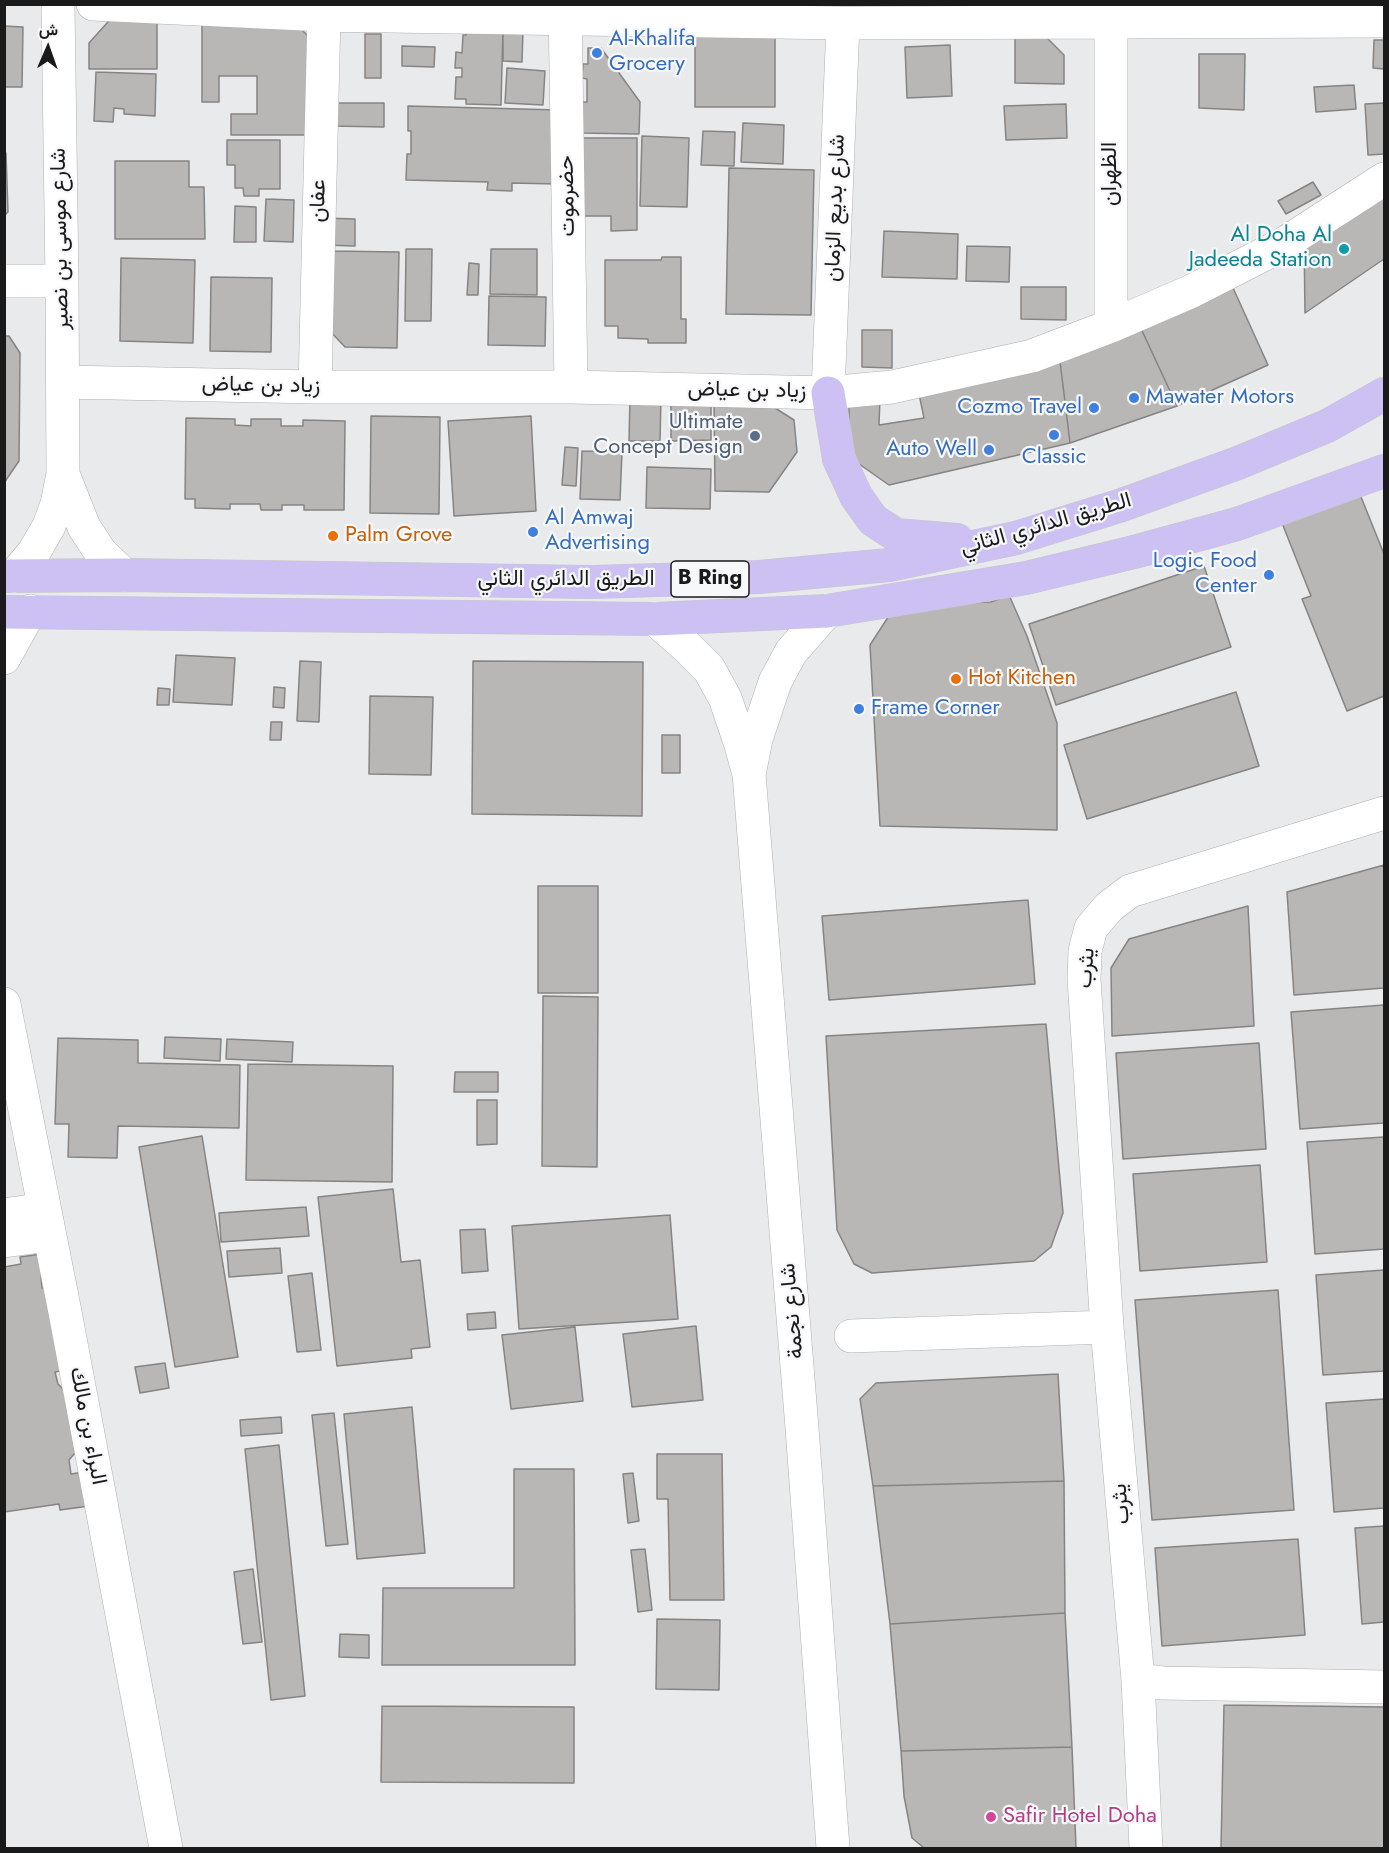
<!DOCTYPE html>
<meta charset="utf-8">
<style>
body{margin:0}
#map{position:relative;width:1389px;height:1853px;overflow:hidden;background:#e9eaec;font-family:Jost,Vazirmatn,sans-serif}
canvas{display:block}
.frame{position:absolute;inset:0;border:6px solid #1a1a1b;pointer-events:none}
.north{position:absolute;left:18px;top:18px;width:60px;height:60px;-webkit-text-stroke:4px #f7f8fa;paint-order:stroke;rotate:2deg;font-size:16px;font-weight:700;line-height:24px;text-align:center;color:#1a1a1b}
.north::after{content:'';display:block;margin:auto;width:21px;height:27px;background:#1a1a1b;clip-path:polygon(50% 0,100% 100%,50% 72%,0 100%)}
</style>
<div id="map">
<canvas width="1389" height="1853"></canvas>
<div class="frame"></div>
<div class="north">ش</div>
</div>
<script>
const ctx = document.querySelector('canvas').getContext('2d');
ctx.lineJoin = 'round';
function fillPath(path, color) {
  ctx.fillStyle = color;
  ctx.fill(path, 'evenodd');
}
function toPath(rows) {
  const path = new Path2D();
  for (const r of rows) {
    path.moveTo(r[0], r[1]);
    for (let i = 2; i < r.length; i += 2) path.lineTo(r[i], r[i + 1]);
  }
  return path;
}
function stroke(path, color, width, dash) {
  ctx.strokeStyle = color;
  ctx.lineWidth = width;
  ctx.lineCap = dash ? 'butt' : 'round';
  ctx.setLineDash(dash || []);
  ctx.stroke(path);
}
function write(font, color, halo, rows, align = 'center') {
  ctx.font = font + ' Jost,Vazirmatn,sans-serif';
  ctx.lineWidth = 4.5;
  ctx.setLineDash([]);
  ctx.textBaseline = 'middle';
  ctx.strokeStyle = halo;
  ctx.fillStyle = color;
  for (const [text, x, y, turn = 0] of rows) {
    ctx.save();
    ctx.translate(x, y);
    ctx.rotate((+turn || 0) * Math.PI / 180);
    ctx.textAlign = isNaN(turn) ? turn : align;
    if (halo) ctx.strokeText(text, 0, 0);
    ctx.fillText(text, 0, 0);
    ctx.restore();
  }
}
const building = toPath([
 [116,13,157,13,157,69,89,69,89,43,116,13],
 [202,18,290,18,310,38,311,135,231,135,231,114,257,114,257,76,219,76,219,102,202,102,202,18],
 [466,18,503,28,501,105,466,104,466,99,455,99,456,77,462,77,462,68,455,68,456,52,462,53,463,35,466,35,466,18],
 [4,26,23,27,22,87,4,87,4,26],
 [695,27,775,27,775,107,695,107,695,27],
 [503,31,523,31,522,62,503,61,503,31],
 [365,34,381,34,381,78,365,78,365,34],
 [1015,37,1046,37,1064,55,1064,84,1015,83,1015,37],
 [1374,40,1384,40,1384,69,1373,68,1374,40],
 [950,45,952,96,907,98,905,47,950,45],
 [402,46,435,47,434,67,402,66,402,46],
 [588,48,601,48,640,102,639,134,581,133,582,102,587,102,587,79,582,78,583,64,588,64,588,48],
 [1199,54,1245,54,1244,110,1199,108,1199,54],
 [507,68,545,71,543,105,505,103,507,68],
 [96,72,156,74,155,116,124,114,124,109,114,108,113,122,94,121,96,72],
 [1354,85,1356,109,1316,112,1314,87,1354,85],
 [332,103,384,103,384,127,331,126,332,103],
 [1384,103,1384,154,1368,155,1365,104,1384,103],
 [1066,104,1067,138,1006,140,1004,106,1066,104],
 [408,106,559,110,557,184,512,183,512,191,487,190,488,182,406,180,407,154,411,154,411,131,408,131,408,106],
 [743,123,784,125,783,164,741,162,743,123],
 [703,131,735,132,734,166,701,165,703,131],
 [642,136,689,138,687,207,640,206,642,136],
 [581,138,637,138,637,230,611,231,611,216,581,216,581,138],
 [227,140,280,140,280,189,259,189,259,196,244,196,243,188,235,188,235,165,227,165,227,140],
 [4,153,6,153,8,212,4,216,4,153],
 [115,161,189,161,189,187,204,187,205,239,115,239,115,161],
 [729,168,814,170,811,315,726,314,729,168],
 [1313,182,1321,195,1286,214,1278,201,1313,182],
 [1384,189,1384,259,1305,313,1304,239,1384,189],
 [266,199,294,200,293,242,264,241,266,199],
 [235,206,256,207,256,242,234,242,235,206],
 [323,218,355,219,355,246,323,245,323,218],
 [884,231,958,234,957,279,882,277,884,231],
 [967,246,1010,247,1009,282,966,281,967,246],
 [406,249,432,249,431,321,405,321,406,249],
 [491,249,537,249,537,295,490,294,491,249],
 [331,251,399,252,397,348,345,347,329,330,331,251],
 [662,257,681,257,681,319,686,319,686,343,648,343,648,339,618,338,618,326,605,326,605,260,661,260,662,257],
 [121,258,195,260,193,343,120,341,121,258],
 [469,263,479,264,478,295,467,295,469,263],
 [211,277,272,278,271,352,210,351,211,277],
 [1229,279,1268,365,1177,406,1137,320,1229,279],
 [1021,287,1066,287,1066,320,1021,319,1021,287],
 [489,296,546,297,545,346,488,345,489,296],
 [1137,320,1177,406,1070,443,1059,353,1137,320],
 [862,330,892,330,892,368,862,367,862,330],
 [4,336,9,336,20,353,19,461,4,483,4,336],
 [1059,353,1070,443,889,485,859,464,849,449,849,402,880,398,879,425,924,418,919,394,1059,353],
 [671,396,711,396,711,440,671,441,671,396],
 [630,397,661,398,660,441,629,441,630,397],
 [764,401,794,420,797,452,769,492,715,491,714,402,764,401],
 [371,416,440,417,439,514,370,513,371,416],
 [531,416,536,511,454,516,448,421,531,416],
 [186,418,235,419,235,425,251,426,251,419,281,419,281,426,303,426,303,420,345,421,344,510,304,510,304,505,282,505,282,510,261,510,260,504,230,504,230,509,195,508,195,499,185,499,186,418],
 [565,447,578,448,576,486,562,485,565,447],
 [582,451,622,452,620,500,580,499,582,451],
 [647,467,711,469,710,509,646,508,647,467],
 [1355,482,1384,554,1384,696,1347,711,1302,599,1311,596,1278,513,1355,482],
 [1204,566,1231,647,1056,705,1029,624,1204,566],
 [1009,595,1027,636,1057,723,1057,830,880,826,870,645,896,605,991,602,1009,595],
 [176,655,235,658,232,705,173,702,176,655],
 [300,661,321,662,319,722,297,721,300,661],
 [473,661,643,662,642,816,472,814,473,661],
 [274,687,285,688,284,708,273,707,274,687],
 [158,688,170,689,169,705,157,705,158,688],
 [1236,692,1259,766,1087,819,1064,745,1236,692],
 [370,696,433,697,431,775,369,774,370,696],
 [271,722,282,722,281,740,270,740,271,722],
 [662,735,680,735,680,773,662,773,662,735],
 [1384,865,1384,988,1294,995,1287,892,1384,865],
 [538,886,598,886,598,993,538,993,538,886],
 [1028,900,1035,984,829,1000,822,916,1028,900],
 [1248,906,1254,1026,1112,1036,1111,968,1129,939,1248,906],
 [543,996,598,997,597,1167,542,1166,543,996],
 [1384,1005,1384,1123,1300,1129,1291,1012,1384,1005],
 [1046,1024,1063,1213,1051,1247,1034,1261,872,1273,854,1264,837,1230,826,1036,1046,1024],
 [165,1037,221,1039,220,1061,164,1058,165,1037],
 [58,1038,138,1040,138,1063,240,1065,239,1128,118,1126,117,1158,68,1157,69,1124,55,1124,58,1038],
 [227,1039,293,1042,292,1062,226,1059,227,1039],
 [1259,1043,1266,1149,1123,1159,1116,1053,1259,1043],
 [248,1064,393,1066,392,1182,246,1180,248,1064],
 [455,1072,498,1072,498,1092,454,1092,455,1072],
 [477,1100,497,1100,497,1144,477,1145,477,1100],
 [202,1136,238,1357,175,1367,139,1147,202,1136],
 [1384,1137,1384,1249,1315,1254,1307,1142,1384,1137],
 [1260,1165,1267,1262,1140,1271,1133,1174,1260,1165],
 [393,1189,401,1262,420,1260,430,1347,411,1349,412,1358,337,1366,318,1197,393,1189],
 [306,1207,309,1236,221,1242,219,1213,306,1207],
 [670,1215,678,1319,519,1329,512,1226,670,1215],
 [485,1229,488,1271,462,1273,460,1230,485,1229],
 [280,1248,282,1273,229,1277,227,1251,280,1248],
 [49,1253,52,1275,41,1277,42,1288,53,1287,66,1370,55,1372,58,1384,65,1391,75,1453,69,1460,71,1474,84,1472,89,1506,60,1510,59,1504,4,1512,4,1267,21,1264,20,1257,49,1253],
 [1384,1270,1384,1371,1323,1375,1316,1275,1384,1270],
 [312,1273,321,1350,297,1352,288,1276,312,1273],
 [1278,1290,1294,1510,1152,1520,1135,1300,1278,1290],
 [495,1312,496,1328,468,1330,467,1314,495,1312],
 [696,1326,703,1400,632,1407,623,1334,696,1326],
 [575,1327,583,1401,511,1409,502,1335,575,1327],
 [165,1363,169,1388,140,1393,135,1367,165,1363],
 [1058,1374,1064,1481,873,1486,860,1399,876,1383,1058,1374],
 [1384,1399,1384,1508,1334,1512,1326,1403,1384,1399],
 [412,1407,425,1553,357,1559,344,1414,412,1407],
 [334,1413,348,1544,326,1546,312,1415,334,1413],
 [281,1417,282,1433,241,1436,240,1420,281,1417],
 [279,1445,305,1696,271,1700,245,1449,279,1445],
 [657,1454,722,1454,724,1600,670,1600,668,1499,657,1499,657,1454],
 [514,1469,574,1469,575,1665,382,1665,383,1588,514,1588,514,1469],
 [633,1473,639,1521,628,1523,623,1474,633,1473],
 [1064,1481,1065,1613,890,1624,873,1486,1064,1481],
 [1384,1526,1384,1622,1362,1624,1355,1528,1384,1526],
 [1298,1539,1305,1635,1162,1646,1155,1548,1298,1539],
 [645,1549,652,1610,638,1612,631,1550,645,1549],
 [253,1569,262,1642,243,1644,234,1572,253,1569],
 [1065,1613,1072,1747,901,1751,890,1624,1065,1613],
 [657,1619,720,1620,719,1690,656,1689,657,1619],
 [340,1634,369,1635,369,1658,339,1657,340,1634],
 [1224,1705,1384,1707,1384,1848,1221,1848,1224,1705],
 [382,1706,574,1707,574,1783,381,1782,382,1706],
 [1072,1747,1076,1848,924,1848,912,1838,904,1796,901,1751,1072,1747]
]);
fillPath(building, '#b9b7b6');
stroke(building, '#868483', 1.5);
const minor = toPath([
 [93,4,324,15,843,23,1384,21],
 [565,4,571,387],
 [1111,22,1111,326],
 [4,281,62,281],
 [63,382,315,387,571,387,828,393,892,387,1032,356,1111,326,1192,291,1282,245,1384,179],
 [315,387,324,15],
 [828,393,843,23],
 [63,474,84,527,101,553,124,575],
 [14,576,34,552,49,526,57,504,63,474,62,281,58,4],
 [655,619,688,648,709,669,725,698,741,745,749,774,802,1428,833,1848],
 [4,658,30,611],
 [750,770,756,739,775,682,791,652,827,611],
 [4,1004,65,1312,166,1848],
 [4,1215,44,1209],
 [4,1241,49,1235],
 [851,1336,1107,1327],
 [1138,1680,1163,1683,1384,1687],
 [1146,1848,1138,1680,1107,1327,1084,979,1085,951,1091,928,1109,907,1130,891,1384,813]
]);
const primary = toPath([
 [828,393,839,459,856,496,873,520,896,535,957,540],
 [4,576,124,575,592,582,759,577,889,565,1016,538,1119,506,1238,463,1327,426,1384,394],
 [4,612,655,619,827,611,1026,578,1134,552,1237,524,1384,471]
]);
stroke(minor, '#aeafb1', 34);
stroke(primary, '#c8c8c8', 34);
stroke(minor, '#fff', 33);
stroke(primary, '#ccc1f2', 33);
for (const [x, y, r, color] of [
 [597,53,6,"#3f7fe0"],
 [1344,249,6,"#0f9aa8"],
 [1134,398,6,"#3f7fe0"],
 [1094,408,6,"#3f7fe0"],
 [1054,435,6,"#3f7fe0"],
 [755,436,6,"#5c6f8a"],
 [989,450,6,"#3f7fe0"],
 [533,532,6,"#3f7fe0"],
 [333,536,6,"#e8710a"],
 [1269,575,6,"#3f7fe0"],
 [956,679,6,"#e8710a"],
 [859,709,6,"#3f7fe0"],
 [991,1817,6,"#d1479c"]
]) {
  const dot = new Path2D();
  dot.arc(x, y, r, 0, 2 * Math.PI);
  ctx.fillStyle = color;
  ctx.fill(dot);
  stroke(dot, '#f7f8fa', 2);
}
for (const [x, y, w] of [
 [710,579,78]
]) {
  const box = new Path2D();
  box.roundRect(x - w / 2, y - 18, w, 36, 4.5);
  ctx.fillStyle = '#f7f8fa';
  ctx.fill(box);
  stroke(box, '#1a1a1b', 1.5);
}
write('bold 21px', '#1a1a1b', null, [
 ["B Ring",710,579]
]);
write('22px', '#366cbe', '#f7f8fa', [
 ["Al-Khalifa",609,40],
 ["Grocery",609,65],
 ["Mawater Motors",1146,398],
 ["Cozmo Travel",1082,408,"right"],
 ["Auto Well",977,450,"right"],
 ["Classic",1054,458,"center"],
 ["Al Amwaj",545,519],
 ["Advertising",545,544],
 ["Logic Food",1257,562,"right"],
 ["Center",1257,587,"right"],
 ["Frame Corner",871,709]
], 'left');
write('22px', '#1a1a1b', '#f7f8fa', [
 ["الظهران",1111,174,-90],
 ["حضرموت",568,196,-91],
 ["عفان",319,201,-89],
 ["شارع بديع الزمان",836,208,-88],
 ["شارع موسى بن نصير",61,239,-91],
 ["زياد بن عياض",261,386,1],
 ["زياد بن عياض",747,391,1],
 ["الطريق الدائري الثاني",1046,525,-16],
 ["الطريق الدائري الثاني",566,580],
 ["يثرب",1087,968,-86],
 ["شارع نجمة",793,1311,-95],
 ["البراء بن مالك",87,1426,79],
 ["يثرب",1122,1504,-95]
]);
write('22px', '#0d838f', '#f7f8fa', [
 ["Al Doha Al",1332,236],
 ["Jadeeda Station",1332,261]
], 'right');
write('22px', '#4e5e75', '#f7f8fa', [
 ["Ultimate",743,423],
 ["Concept Design",743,448]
], 'right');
write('22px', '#c56008', '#f7f8fa', [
 ["Palm Grove",345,536],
 ["Hot Kitchen",968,679]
], 'left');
write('22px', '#b23c85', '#f7f8fa', [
 ["Safir Hotel Doha",1003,1817]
], 'left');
</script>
